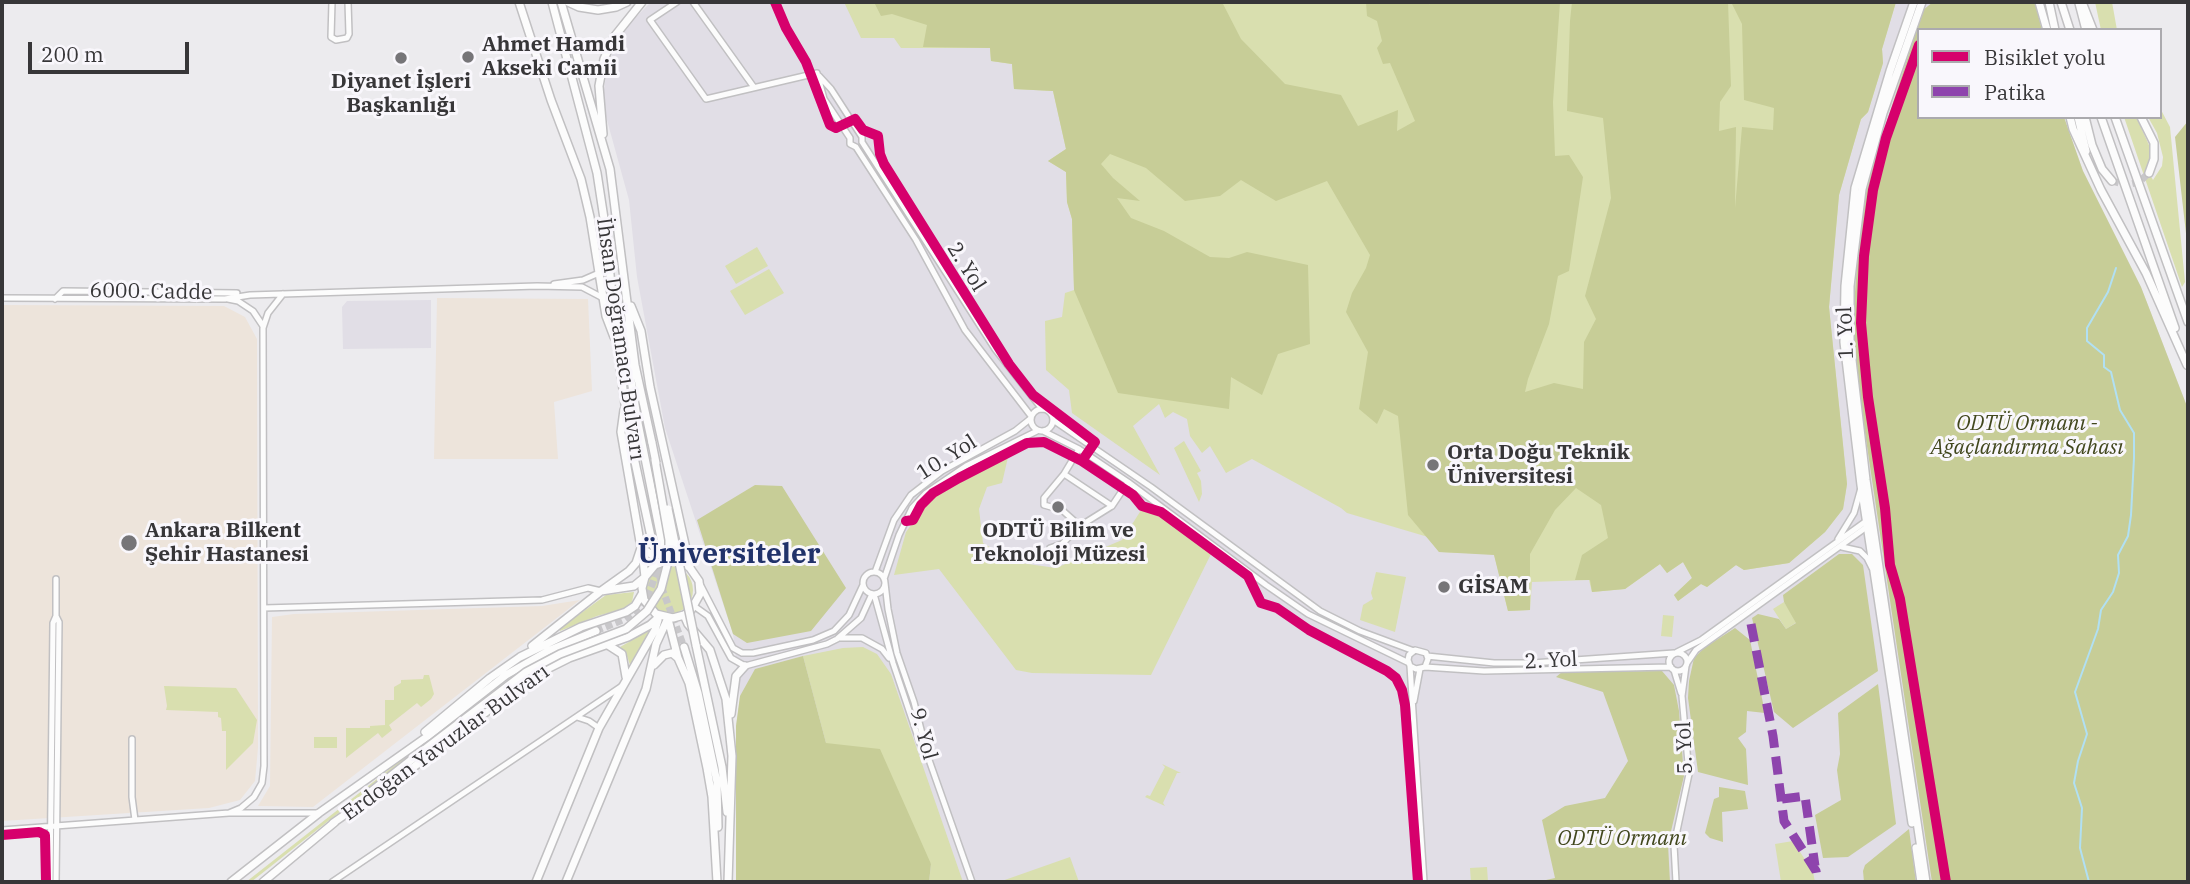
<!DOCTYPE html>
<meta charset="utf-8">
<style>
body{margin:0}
#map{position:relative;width:2190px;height:884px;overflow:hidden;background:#ecebee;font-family:"IBM Plex Serif",serif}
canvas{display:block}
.frame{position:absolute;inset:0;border:4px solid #373638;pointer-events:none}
.legend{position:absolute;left:1917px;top:28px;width:245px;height:91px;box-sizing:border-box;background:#f9f7fc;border:2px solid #abaaae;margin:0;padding:9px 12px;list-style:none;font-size:21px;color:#373638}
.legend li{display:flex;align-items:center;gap:14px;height:35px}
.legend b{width:35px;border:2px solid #abaaae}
.scale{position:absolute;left:28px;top:42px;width:161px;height:32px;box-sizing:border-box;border:4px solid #373638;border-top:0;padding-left:9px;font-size:21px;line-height:24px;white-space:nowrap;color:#373638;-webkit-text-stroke:5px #f9f7fc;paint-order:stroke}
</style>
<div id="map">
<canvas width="2190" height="884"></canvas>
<div class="frame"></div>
<ul class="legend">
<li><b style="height:9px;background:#d6006c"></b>Bisiklet yolu</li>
<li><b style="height:9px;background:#8e44ad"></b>Patika</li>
</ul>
<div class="scale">200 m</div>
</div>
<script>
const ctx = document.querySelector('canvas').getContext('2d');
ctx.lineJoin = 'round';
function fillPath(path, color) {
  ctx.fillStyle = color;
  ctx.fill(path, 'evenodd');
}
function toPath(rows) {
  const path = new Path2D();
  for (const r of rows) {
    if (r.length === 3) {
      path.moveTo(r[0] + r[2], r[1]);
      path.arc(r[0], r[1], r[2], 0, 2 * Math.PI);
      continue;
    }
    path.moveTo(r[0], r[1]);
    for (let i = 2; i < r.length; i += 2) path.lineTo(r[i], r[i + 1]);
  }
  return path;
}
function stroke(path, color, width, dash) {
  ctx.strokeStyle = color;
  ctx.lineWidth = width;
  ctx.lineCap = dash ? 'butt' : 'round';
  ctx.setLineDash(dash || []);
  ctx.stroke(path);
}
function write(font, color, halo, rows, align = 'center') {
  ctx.font = font + ' "IBM Plex Serif",serif';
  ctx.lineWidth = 6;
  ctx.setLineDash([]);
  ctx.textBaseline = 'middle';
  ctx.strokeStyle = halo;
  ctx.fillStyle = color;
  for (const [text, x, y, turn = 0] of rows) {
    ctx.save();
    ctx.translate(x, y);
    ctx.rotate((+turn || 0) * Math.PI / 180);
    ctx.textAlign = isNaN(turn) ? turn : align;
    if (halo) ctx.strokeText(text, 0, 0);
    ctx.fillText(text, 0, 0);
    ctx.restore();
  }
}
fillPath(toPath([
 [651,2,2035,2,1919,30,1919,117,2064,117,2083,171,2141,287,2188,409,2188,882,736,882,736,726,740,696,733,634,665,428,637,277,629,200,602,102,607,70,616,42,626,27],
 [431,300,431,348,343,349,342,307,347,301]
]), '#e1dee6');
fillPath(toPath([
 [437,298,588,299,592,391,554,402,558,459,434,459],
 [2,305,224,306,245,317,257,339,258,748,255,781,240,800,209,808,2,821],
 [580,600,313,807,258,806,270,786,272,617,294,614,542,606]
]), '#ede4db');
fillPath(toPath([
 [844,2,1896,2,1882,49,1883,63,1868,112,1861,119,1839,195,1829,307,1847,484,1843,509,1825,532,1789,563,1744,570,1736,565,1707,587,1701,584,1678,601,1674,595,1692,578,1683,562,1667,573,1660,564,1625,589,1592,592,1589,580,1532,582,1530,610,1508,611,1494,554,1439,552,1428,537,1347,513,1341,508,1252,459,1226,473,1210,446,1202,453,1190,436,1187,419,1173,412,1165,418,1159,404,1133,426,1160,475,1072,413,1069,390,1046,370,1045,321,1062,317,1065,293,1074,290,1072,219,1067,202,1066,172,1048,161,1066,149,1053,91,1014,89,1012,64,991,61,990,48,901,48,894,38,861,38],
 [2095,2,2112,2,2117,30,2101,30],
 [2160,108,2170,127,2185,282,2182,287,2124,117,2136,117,2139,123,2149,145,2150,159,2147,169,2153,180,2162,166,2163,157,2157,133,2148,117,2160,117],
 [757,247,768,266,736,284,725,266],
 [769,269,784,293,745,315,730,291],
 [1184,441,1201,471,1197,473,1201,481,1202,494,1199,502,1174,448],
 [1009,453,1002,483,987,487,979,509,983,543,1014,562,1056,568,1122,540,1145,504,1211,554,1151,675,1032,673,1016,670,939,569,894,575,906,532,932,497],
 [669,590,24],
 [1376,572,1406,577,1395,632,1360,620,1363,605,1373,599,1371,593],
 [634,592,632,602,623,609,597,616,560,631,559,629,606,595],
 [1784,602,1797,622,1786,629,1773,609],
 [1663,615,1674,616,1672,637,1661,636],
 [650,630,645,640,630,665,626,653,620,647],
 [863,647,877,654,891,674,963,882,929,882,931,864,826,743,803,656,843,648],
 [424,675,429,675,434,694,431,699,421,707,417,703,389,725,392,730,382,738,378,733,346,758,346,728,370,728,370,726,385,725,385,700,394,700,394,687,401,683,401,680,423,679],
 [164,686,236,688,257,720,253,743,226,770,226,731,222,731,221,718,218,717,218,712,166,710,167,706],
 [314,737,337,737,337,748,314,748],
 [424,742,426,744,251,882,246,882],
 [1162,764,1181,773,1177,773,1163,803,1165,806,1145,797,1147,795,1150,796,1165,767],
 [1793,841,1813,872,1815,882,1781,882,1775,844],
 [1070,857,1079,882,999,882],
 [1487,867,1488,882,1471,882,1470,868]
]), '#d9dfaf');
fillPath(toPath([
 [874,2,1222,2,1241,39,1285,84,1341,95,1358,126,1398,110,1397,131,1415,121,1390,63,1383,64,1377,48,1382,41,1377,21,1367,16,1366,2,1429,2,1430,5,1430,2,1560,2,1553,102,1555,156,1569,155,1583,177,1569,271,1558,276,1549,324,1528,379,1525,392,1554,383,1583,389,1584,342,1596,319,1585,296,1611,198,1603,118,1567,111,1570,21,1572,2,1728,2,1731,86,1720,102,1719,131,1736,127,1735,208,1742,127,1773,130,1774,108,1744,100,1742,24,1731,2,1896,2,1882,49,1883,63,1868,112,1861,119,1839,195,1829,307,1847,484,1843,509,1825,532,1789,563,1744,570,1736,565,1707,587,1701,584,1678,601,1674,595,1692,578,1683,562,1667,573,1660,564,1625,589,1592,592,1590,580,1575,580,1582,555,1608,538,1601,505,1576,488,1555,510,1530,554,1530,610,1508,611,1494,555,1439,552,1408,515,1398,416,1384,409,1377,424,1359,409,1368,352,1346,312,1352,293,1366,268,1370,255,1327,181,1276,201,1241,180,1220,196,1185,201,1146,168,1110,154,1101,164,1113,178,1140,201,1117,198,1131,218,1164,231,1210,257,1229,258,1247,252,1308,265,1310,344,1278,354,1262,395,1231,377,1229,409,1118,393,1074,290,1072,219,1067,202,1066,172,1048,161,1066,149,1053,91,1014,89,1012,64,991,61,990,48,923,47,927,25,892,14,881,16],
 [1933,2,2035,2,2042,30,1919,30,1919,117,2064,117,2083,171,2141,287,2188,409,2188,882,1932,882,1864,426,1855,349,1855,292,1861,212,1875,158,1923,10],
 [2188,121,2188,251,2175,137],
 [755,485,782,486,846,588,811,631,747,643,733,634,697,520],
 [1839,554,1852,554,1863,565,1878,671,1793,728,1774,712,1752,618,1758,614,1779,619,1786,629,1796,623,1784,602,1783,595],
 [1735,628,1750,640,1765,713,1747,711,1746,732,1738,738,1746,749,1748,785,1698,772,1688,698,1689,681,1694,658,1704,648],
 [803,656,826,743,880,749,931,864,929,882,736,882,736,726,740,696,755,669],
 [1662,671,1674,685,1679,711,1684,776,1668,844,1670,882,1537,882,1555,878,1542,820,1565,806,1605,798,1628,761,1603,692,1556,677,1562,672],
 [1878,684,1896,824,1848,857,1823,858,1815,815,1841,800,1837,770,1840,754,1838,713],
 [1719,787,1745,791,1748,809,1722,812,1723,842,1710,838,1705,833,1714,799,1719,797],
 [1909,829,1916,882,1864,882,1863,871,1865,865]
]), '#c7cd97');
stroke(toPath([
 [2089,882,2080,848,2082,808,2074,783,2078,761,2087,734,2075,692,2098,629,2101,610,2113,592,2119,573,2118,555,2128,536,2131,515,2134,458,2134,433,2120,410,2111,372,2104,367,2104,355,2087,341,2087,328,2108,292,2116,268]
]), '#b1e0f3', 2);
stroke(toPath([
 [2112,181,2126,185,2139,182,2149,173],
 [653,546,663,591,684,647],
 [596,631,625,619,640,607,648,595,657,572]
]), '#c8c7ca', 7, [7, 3.5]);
const minor = toPath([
 [332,2,331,37,336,40,347,38,349,34,348,2],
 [677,2,650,20,706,99,817,73],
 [693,2,753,86],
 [817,73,824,99,850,138,850,144,856,147,916,240,965,330,1031,416],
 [819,76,831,89,851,120,862,137,862,142,995,349,1042,409],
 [554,284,583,280,599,273],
 [2,298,225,299,250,295,537,286,582,287,603,298],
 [55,299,63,291,237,293],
 [228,299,238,301,253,311,263,326],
 [1042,420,11],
 [1053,420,1151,487,1320,611,1360,631,1414,651],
 [1043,431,1079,449,1128,482,1266,585,1308,614,1409,663],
 [1079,449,1064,474,1112,506],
 [1064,474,1044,498,1044,505,1062,510,1080,526],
 [1838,539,1854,513,1861,488],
 [1842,547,1860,551,1867,558,1872,568],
 [1050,548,1062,544,1080,526,1112,506,1128,482],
 [875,572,894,520,911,495,942,471,1015,431,1030,419],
 [874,583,11],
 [56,579,56,616,59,622,56,882],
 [884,579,899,535,912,508,926,493,966,466,1037,431],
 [885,583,888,609,897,653,914,702,928,757,972,882],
 [700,584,733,648,742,653,753,653,813,640,834,631,849,615,863,585],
 [874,594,893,663,925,758],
 [694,606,708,616,731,658,745,666,827,644,837,639,861,618,872,594],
 [264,608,542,600,588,588,601,591],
 [840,638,862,638,882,649,889,658],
 [1677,652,1701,640,1869,519],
 [1678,662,9],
 [1427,656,1494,663,1532,663,1674,653],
 [1687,663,1696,650,1868,526],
 [1410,666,1416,669,1425,667,1428,659,1426,653,1415,650,1409,655,1408,660,1410,666,1424,882],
 [1425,667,1484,671,1671,667],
 [1674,670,1681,693],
 [1414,701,1420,669],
 [577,717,589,721,599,728],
 [132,739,132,797,135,820],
 [231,813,319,813],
 [2,830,229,813,241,808,254,797,262,783,264,766,263,328,268,313,283,294],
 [50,882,53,623,56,616],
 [332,882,622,686],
 [1676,882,1674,845,1689,774,1682,696,1686,666]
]);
const major = toPath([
 [519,2,551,100,581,179,590,217,606,316,614,337],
 [552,2,597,173,605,225,617,344,629,434,653,546],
 [561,2,610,169,635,365,652,443],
 [568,2,579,7,598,10,616,7,627,2],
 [1922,2,1883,113,1862,189,1850,286,1850,343,1866,480,1926,882],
 [2039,2,2047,30],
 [2049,2,2055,30],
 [2061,2,2070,30],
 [2082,2,2093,30],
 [2079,3,2086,30],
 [2070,117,2073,129,2101,190,2146,273,2187,365],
 [2078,117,2086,151],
 [2085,117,2092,145,2102,169,2112,181],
 [2101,117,2175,328],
 [2115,117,2188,322],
 [2141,117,2154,143,2154,159,2149,173],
 [603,134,599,86,604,59,614,37,642,2],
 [631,306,641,331,650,387,690,567],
 [626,325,627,355,638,423,663,548,669,556],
 [601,591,634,586,645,577,655,565,671,560,684,563,690,568,699,581,700,594,691,610,684,615,673,618,656,614,644,600,642,588,645,577,643,559,621,432,624,410],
 [684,615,688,624,710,650,726,699,732,756,728,882],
 [668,619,678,658,689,683,707,768,712,797,717,882],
 [608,645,622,654,626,677],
 [696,645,722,767,727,812],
 [532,646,601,591,629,571,636,563,641,548,654,556,659,554,663,548],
 [684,647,698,693,717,782,718,827],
 [654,665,664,655,672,653,678,658],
 [731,714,736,676,745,666],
 [425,732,490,678,520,657,581,627,626,612,635,606,642,594],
 [368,794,425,749],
 [333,823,415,766,535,675,569,658,628,637,650,625,660,616],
 [1912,823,1861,485,1844,342,1845,286,1855,188,1890,71,1914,2],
 [1916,848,1921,882],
 [231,882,319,813,428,736,506,675,548,651,596,631],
 [263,882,335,822],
 [536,882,599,728,655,630,658,620],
 [566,882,646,689,656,644,668,618]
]);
stroke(minor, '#c1c0c2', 8);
stroke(major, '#c1c0c2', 10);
stroke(minor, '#fcfcfc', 5);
stroke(major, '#fcfcfc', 7);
const majorBridge = toPath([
 [652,443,656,463],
 [668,509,696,645],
 [425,749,526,672,560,654,626,629,647,611,661,589,669,558,669,540,655,460]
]);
stroke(majorBridge, '#c1c0c2', 10, []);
stroke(majorBridge, '#fcfcfc', 7);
stroke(toPath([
 [1751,624,1773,736,1784,821,1816,871,1818,882],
 [1782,799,1805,796,1815,866]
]), '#8e44ad', 9, [18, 9]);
stroke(toPath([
 [775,2,786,28,806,62,830,125,836,128,855,119,863,130,878,136,880,154,884,164,1009,364,1033,395,1095,442,1082,461],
 [1919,45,1886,138,1873,190,1864,256,1861,323,1868,397,1885,508,1890,565,1900,599,1946,882],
 [906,521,913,520,921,505,933,493,959,478,1027,443,1044,442,1082,461,1133,495,1142,506,1161,512,1248,576,1261,603,1277,608,1309,630,1387,671,1396,678,1402,690,1405,705,1418,882],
 [2,835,39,832,45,835,46,882]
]), '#d6006c', 10);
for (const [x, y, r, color] of [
 [468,57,7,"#767578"],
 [401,58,7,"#767578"],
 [1433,465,7,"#767578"],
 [1058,507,7,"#767578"],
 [129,543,9,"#767578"],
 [1444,587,7,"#767578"]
]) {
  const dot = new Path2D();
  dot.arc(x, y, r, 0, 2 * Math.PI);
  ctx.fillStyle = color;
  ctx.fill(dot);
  stroke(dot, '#f9f7fc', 2.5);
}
write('bold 21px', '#373638', '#f9f7fc', [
 ["Ahmet Hamdi",482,45],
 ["Akseki Camii",482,69],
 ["Diyanet İşleri",401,82,"center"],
 ["Başkanlığı",401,106,"center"],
 ["Orta Doğu Teknik",1447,453],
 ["Üniversitesi",1447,477],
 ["Ankara Bilkent",145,531],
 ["Şehir Hastanesi",145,555],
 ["ODTÜ Bilim ve",1058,531,"center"],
 ["Teknoloji Müzesi",1058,555,"center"],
 ["GİSAM",1458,587]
], 'left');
write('21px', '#373638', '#f9f7fc', [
 ["2. Yol",966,267,58],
 ["6000. Cadde",151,292,1],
 ["1. Yol",1846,333,-92],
 ["İhsan Doğramacı Bulvarı",620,339,82],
 ["10. Yol",947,458,-32],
 ["2. Yol",1551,661,-3],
 ["9. Yol",923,734,75],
 ["Erdoğan Yavuzlar Bulvarı",446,743,-36],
 ["5. Yol",1685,748,-92]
]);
write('italic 21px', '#41471d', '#f9f7fc', [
 ["ODTÜ Ormanı -",2027,424],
 ["Ağaçlandırma Sahası",2027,448],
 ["ODTÜ Ormanı",1622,839]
]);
write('bold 28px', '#21326a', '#f9f7fc', [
 ["Üniversiteler",729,555]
]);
</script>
